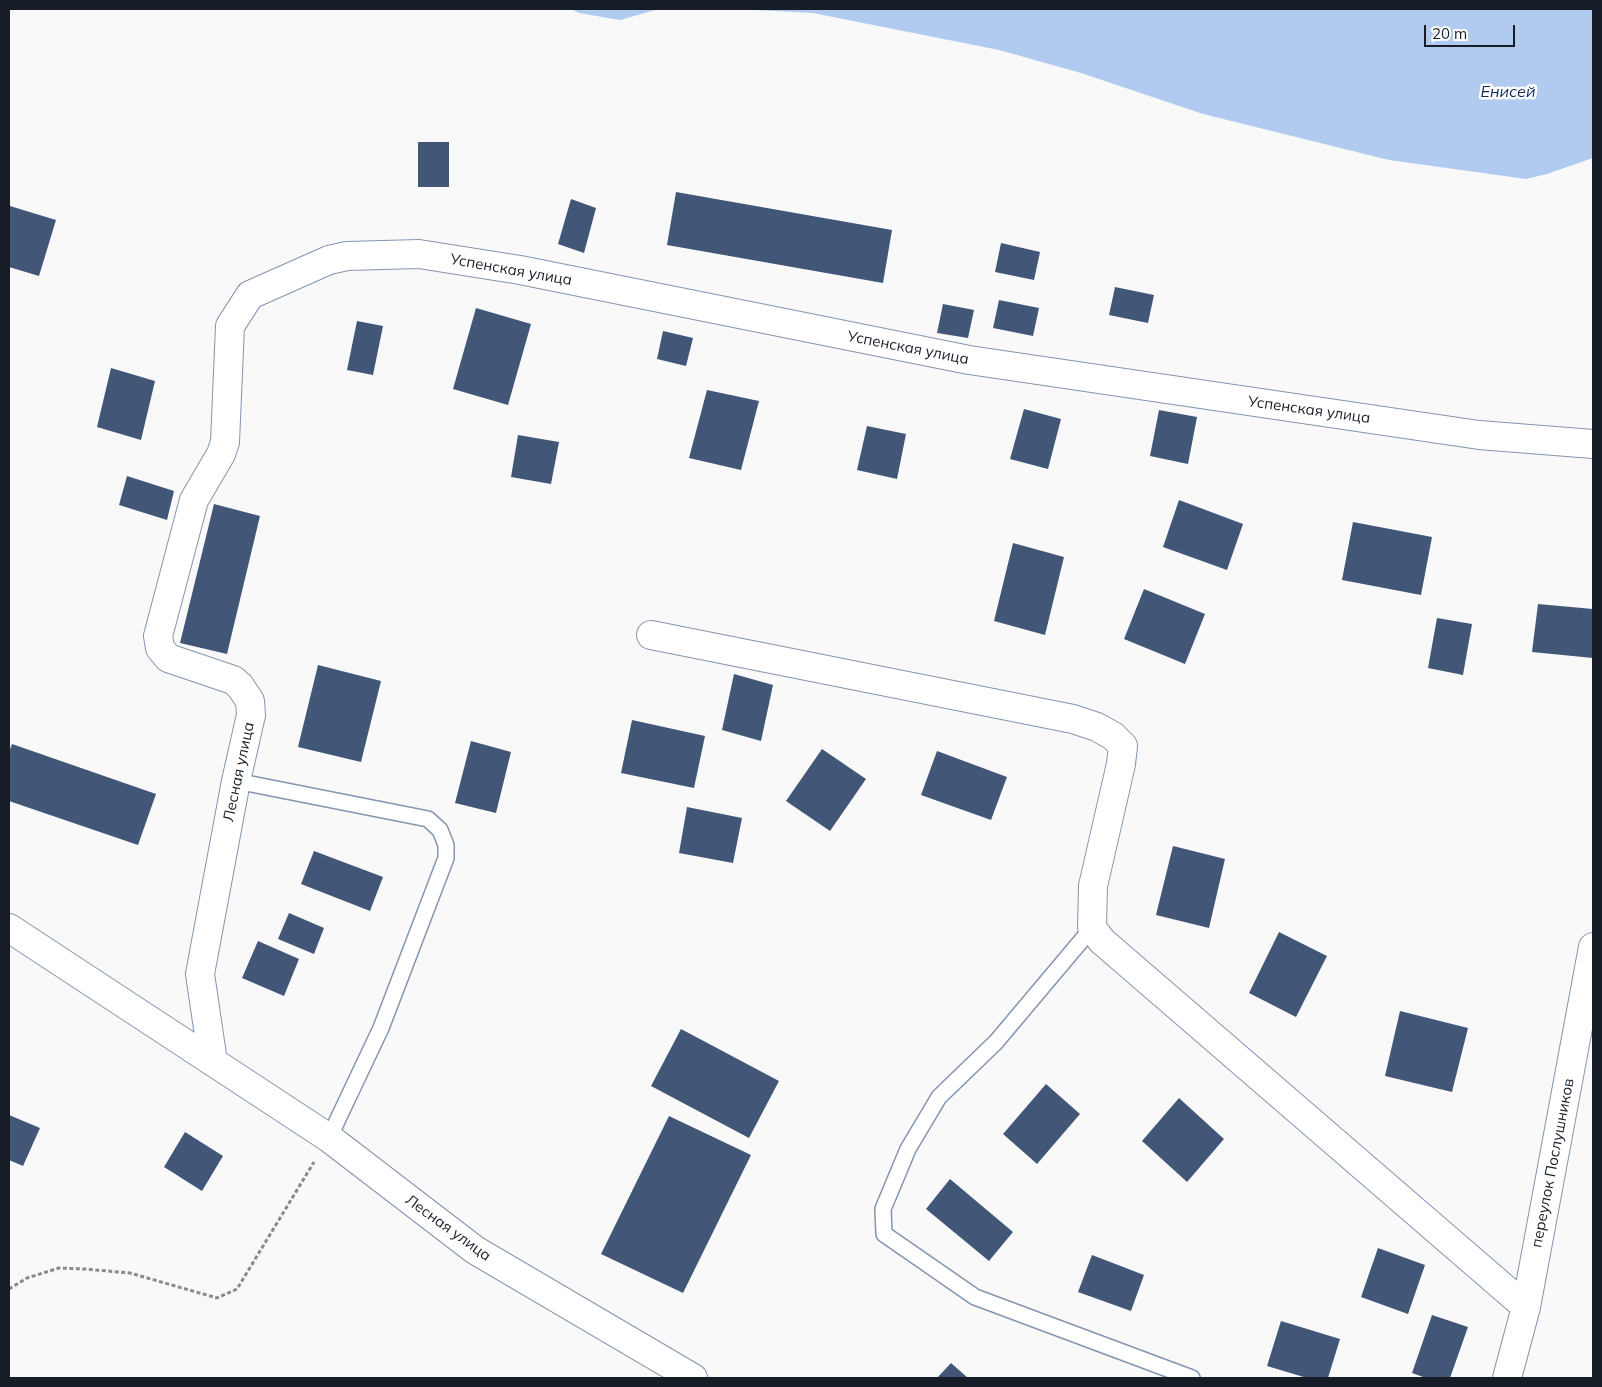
<!DOCTYPE html>
<meta charset="utf-8">
<style>
body{margin:0}
#map{position:relative;width:1602px;height:1387px;overflow:hidden;background:#f9f9f9;font-family:Mulish,sans-serif}
canvas{display:block}
.frame{position:absolute;inset:0;border:10px solid #161d27;pointer-events:none}
.scale{position:absolute;left:1424px;top:25px;width:91px;height:22px;box-sizing:border-box;border:2px solid #161d27;border-top:0;padding-left:6px;font-size:15px;line-height:18px;white-space:nowrap;color:#161d27;-webkit-text-stroke:4px #fff;paint-order:stroke}
</style>
<div id="map">
<canvas width="1602" height="1387"></canvas>
<div class="frame"></div>
<div class="scale">20 m</div>
</div>
<script>
const ctx = document.querySelector('canvas').getContext('2d');
ctx.lineJoin = 'round';
function fillPath(path, color) {
  ctx.fillStyle = color;
  ctx.fill(path, 'evenodd');
}
function toPath(rows) {
  const path = new Path2D();
  for (const r of rows) {
    path.moveTo(r[0], r[1]);
    for (let i = 2; i < r.length; i += 2) path.lineTo(r[i], r[i + 1]);
  }
  return path;
}
function stroke(path, color, width, dash) {
  ctx.strokeStyle = color;
  ctx.lineWidth = width;
  ctx.lineCap = dash ? 'butt' : 'round';
  ctx.setLineDash(dash || []);
  ctx.stroke(path);
}
function write(font, color, halo, rows, align = 'center') {
  ctx.font = font + ' Mulish,sans-serif';
  ctx.lineWidth = 5;
  ctx.setLineDash([]);
  ctx.textBaseline = 'middle';
  ctx.strokeStyle = halo;
  ctx.fillStyle = color;
  for (const [text, x, y, turn = 0] of rows) {
    ctx.save();
    ctx.translate(x, y);
    ctx.rotate((+turn || 0) * Math.PI / 180);
    ctx.textAlign = isNaN(turn) ? turn : align;
    if (halo) ctx.strokeText(text, 0, 0);
    ctx.fillText(text, 0, 0);
    ctx.restore();
  }
}
fillPath(toPath([
 [571,9,659,9,620,20,579,13],
 [734,9,1593,9,1593,158,1547,174,1526,179,1389,160,1203,114,1081,73,999,50,813,13]
]), '#b1caf0');
fillPath(toPath([
 [418,142,449,142,449,187,418,187],
 [676,192,892,230,883,283,667,245],
 [571,199,596,208,584,253,558,244],
 [10,206,56,220,39,276,9,267],
 [1001,243,1040,252,1034,280,995,272],
 [1115,287,1154,295,1148,323,1109,315],
 [999,300,1039,308,1033,336,993,328],
 [943,304,974,310,968,338,937,333],
 [476,308,531,324,508,405,453,389],
 [357,321,383,326,373,375,347,370],
 [663,331,693,338,686,366,657,359],
 [111,368,155,381,141,440,97,427],
 [707,390,759,401,741,470,689,458],
 [1024,409,1061,419,1048,469,1010,459],
 [1159,410,1197,417,1188,464,1150,456],
 [867,426,906,434,897,479,857,470],
 [518,435,559,442,551,484,511,477],
 [127,476,174,491,167,520,119,505],
 [1179,500,1243,524,1227,570,1163,547],
 [214,504,260,516,227,654,180,643],
 [1353,522,1432,537,1421,595,1342,580],
 [1013,543,1064,557,1045,635,994,621],
 [1144,589,1205,614,1185,664,1124,639],
 [1538,604,1593,609,1593,658,1532,652],
 [1437,618,1472,624,1463,675,1428,668],
 [318,665,381,681,361,762,298,747],
 [734,674,773,685,761,741,722,730],
 [632,720,705,736,694,788,621,773],
 [471,741,511,752,496,813,455,803],
 [12,744,156,794,138,845,9,801,9,752],
 [822,749,866,779,830,831,786,801],
 [937,751,1007,777,991,820,921,795],
 [687,807,742,818,733,863,679,853],
 [1173,846,1225,859,1209,928,1156,915],
 [314,851,383,877,370,911,301,884],
 [289,913,324,928,314,954,278,939],
 [1279,932,1327,956,1296,1017,1249,993],
 [258,941,299,959,284,996,242,978],
 [1400,1011,1468,1028,1452,1092,1385,1076],
 [681,1029,779,1081,749,1138,651,1086],
 [1046,1084,1080,1114,1037,1164,1003,1134],
 [1179,1098,1224,1139,1187,1182,1142,1141],
 [9,1115,40,1128,23,1166,9,1160],
 [669,1116,751,1155,683,1293,601,1254],
 [185,1132,223,1156,202,1191,164,1167],
 [950,1179,1013,1232,989,1261,926,1209],
 [1378,1248,1425,1265,1408,1314,1361,1297],
 [1092,1255,1144,1275,1131,1311,1078,1292],
 [1432,1315,1468,1327,1450,1378,1426,1378,1412,1373],
 [1281,1321,1340,1339,1328,1378,1307,1378,1267,1366],
 [951,1363,968,1378,937,1378]
]), '#425778');
const lane = toPath([
 [236,781,428,819,440,830,446,845,446,858,381,1028,329,1138],
 [1092,928,996,1042,939,1097,908,1149,883,1209,884,1234,975,1297,1192,1378]
]);
const street = toPath([
 [651,635,1073,719,1097,727,1113,736,1123,746,1121,764,1093,886,1092,928,1102,941,1526,1307],
 [9,928,329,1138,475,1250,693,1378],
 [213,1062,200,974,236,781,251,715,250,701,240,686,233,680,168,658,160,648,158,636,194,500,221,454,225,442,230,326,250,295,329,260,347,256,419,254,520,270,969,360,1479,435,1593,444],
 [1507,1378,1526,1307,1593,947]
]);
stroke(lane, '#8495b0', 18);
stroke(street, '#8495b0', 30);
stroke(toPath([
 [9,1289,27,1278,59,1268,85,1269,130,1273,217,1298,237,1289,314,1162]
]), '#878a8f', 3, [4, 2.5]);
stroke(lane, '#fff', 15);
stroke(street, '#fff', 28);
write('15px', '#161d27', '#fff', [
 ["Успенская улица",511,270,10],
 ["Успенская улица",908,348,11],
 ["Успенская улица",1309,410,8],
 ["Лесная улица",239,772,-78],
 ["переулок Послушников",1553,1163,-79],
 ["Лесная улица",448,1228,36]
]);
write('italic 16px', '#0e2c5a', '#fff', [
 ["Енисей",1508,92]
]);
</script>
